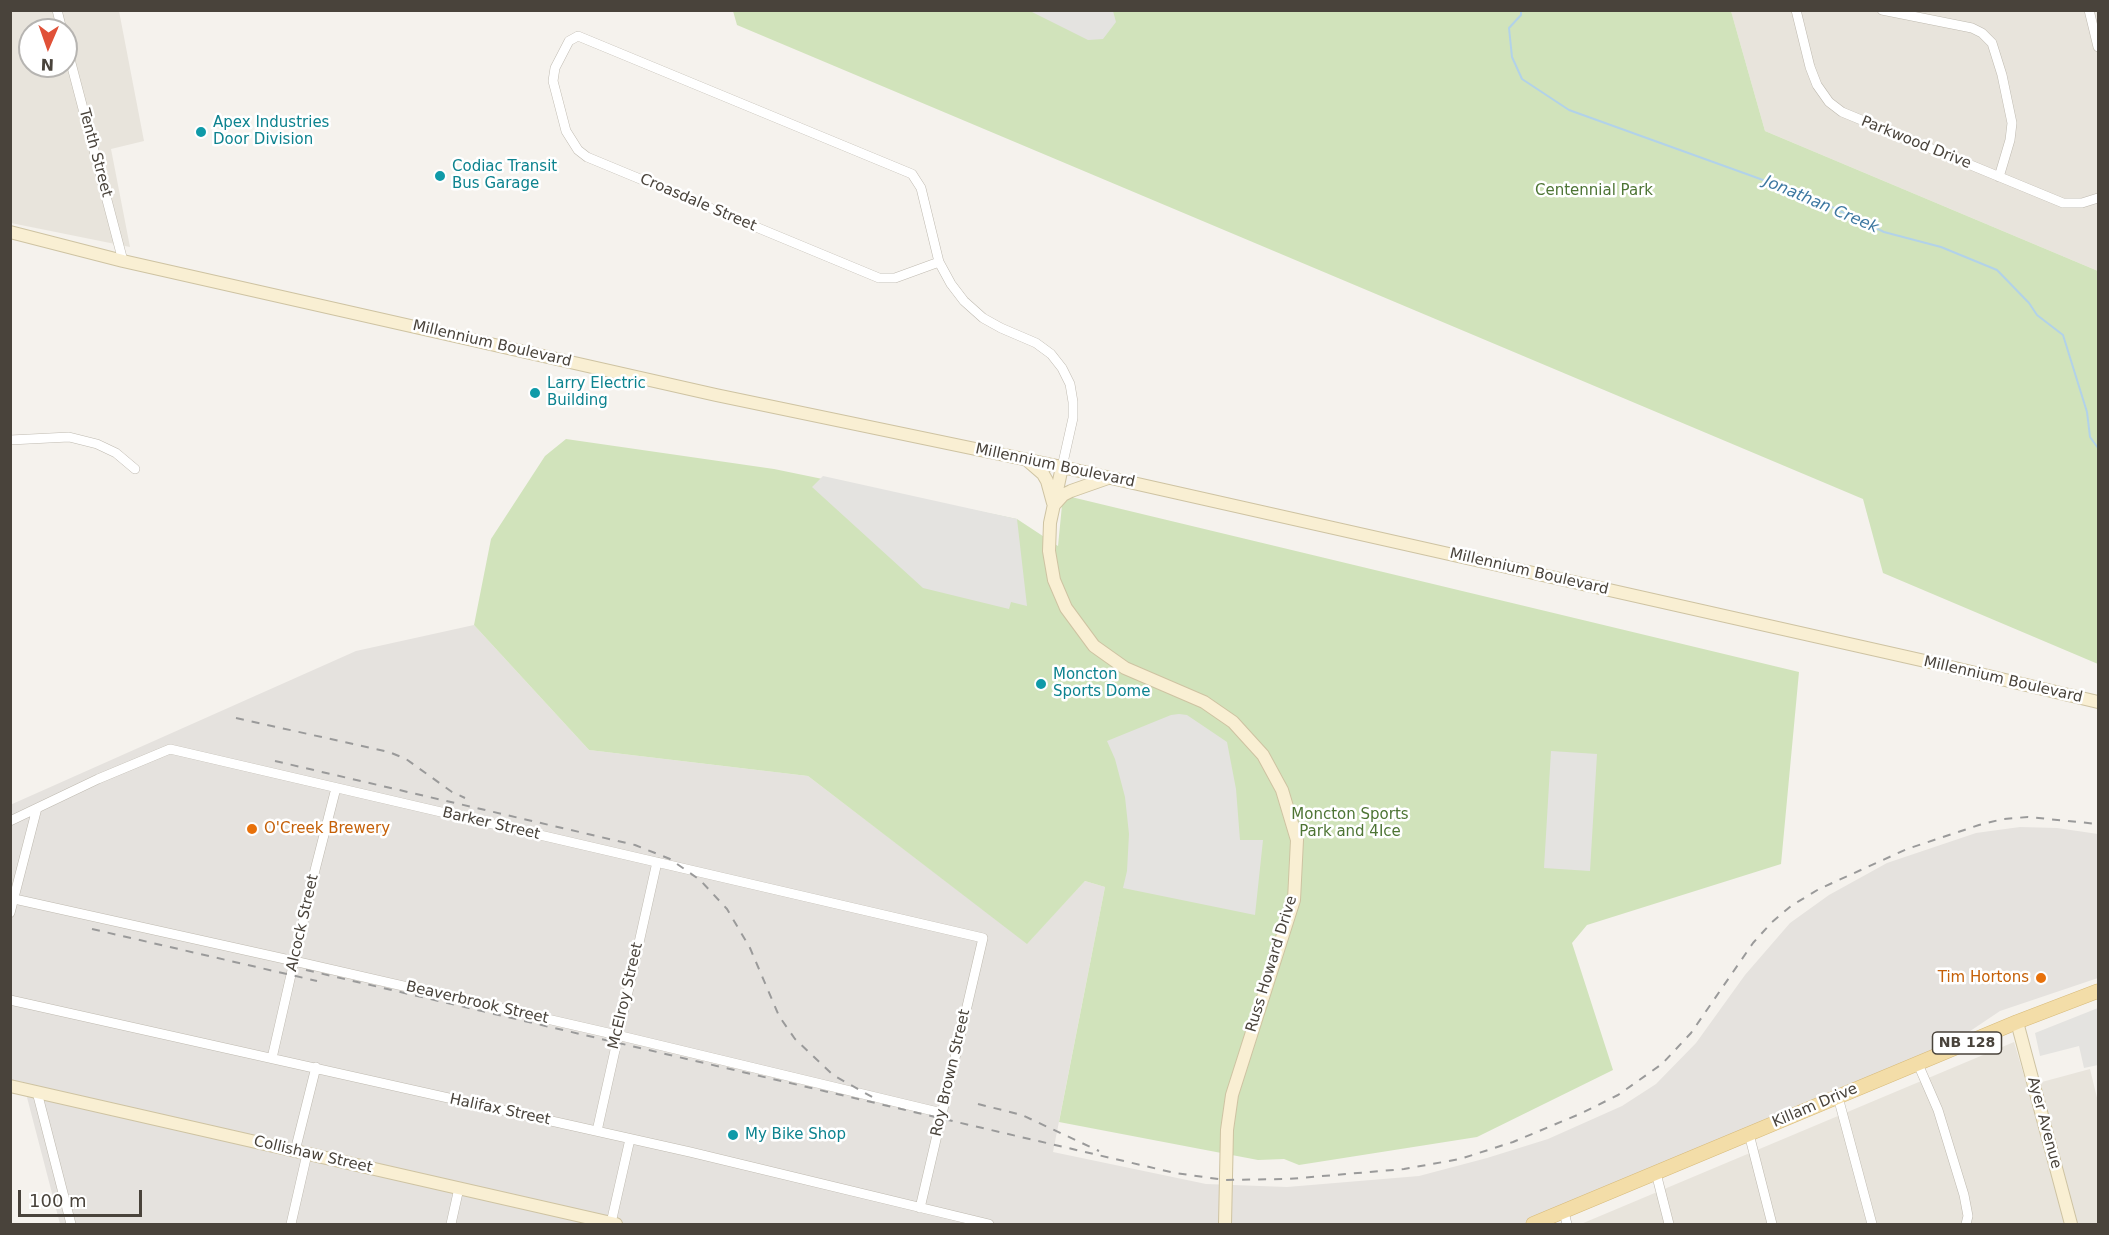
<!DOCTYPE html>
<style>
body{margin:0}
#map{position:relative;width:2109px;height:1235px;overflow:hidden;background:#f5f2ed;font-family:"DejaVu Sans",sans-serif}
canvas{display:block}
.frame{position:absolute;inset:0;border:12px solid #49433b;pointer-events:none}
.north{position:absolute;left:18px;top:18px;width:60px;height:60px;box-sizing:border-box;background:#fff;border:2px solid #b6b4b1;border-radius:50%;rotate:182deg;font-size:16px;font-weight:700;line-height:24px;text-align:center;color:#49433b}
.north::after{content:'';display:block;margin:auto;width:21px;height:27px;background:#e05138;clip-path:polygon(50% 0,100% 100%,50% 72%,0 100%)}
.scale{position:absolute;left:18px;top:1190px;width:124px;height:27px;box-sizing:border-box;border:3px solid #49433b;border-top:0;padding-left:8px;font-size:18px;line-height:21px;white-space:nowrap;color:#49433b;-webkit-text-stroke:4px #fff;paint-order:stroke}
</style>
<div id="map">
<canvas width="2109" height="1235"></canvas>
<div class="frame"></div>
<div class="north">N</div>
<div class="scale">100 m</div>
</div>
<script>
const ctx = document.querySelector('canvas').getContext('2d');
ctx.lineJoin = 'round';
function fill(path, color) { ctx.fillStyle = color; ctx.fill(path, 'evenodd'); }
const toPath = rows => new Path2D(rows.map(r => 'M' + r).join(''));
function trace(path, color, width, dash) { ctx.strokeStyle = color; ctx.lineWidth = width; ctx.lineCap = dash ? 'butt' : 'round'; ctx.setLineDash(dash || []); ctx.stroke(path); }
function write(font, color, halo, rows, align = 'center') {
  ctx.font = font + ' "DejaVu Sans",sans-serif'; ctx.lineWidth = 5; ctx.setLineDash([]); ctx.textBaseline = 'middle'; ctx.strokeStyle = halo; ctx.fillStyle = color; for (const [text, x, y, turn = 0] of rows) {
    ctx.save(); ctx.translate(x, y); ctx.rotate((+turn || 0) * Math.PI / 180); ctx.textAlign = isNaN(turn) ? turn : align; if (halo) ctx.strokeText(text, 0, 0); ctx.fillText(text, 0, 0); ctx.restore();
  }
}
const residential = toPath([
 [10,11,119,11,144,141,111,149,130,247,11,223],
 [30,30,66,30,66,66,30,66],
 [1731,11,2098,11,2098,271,1765,131],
 [2014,1042,2027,1086,2090,1069,2098,1102,2098,1224,1581,1224]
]);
const industrial = toPath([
 [474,625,589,750,808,776,1027,943,1085,881,1105,887,1053,1152,1206,1184,1287,1187,1419,1176,1487,1158,1548,1139,1622,1106,1656,1084,1696,1043,1745,975,1790,923,1829,895,1887,863,1976,833,2020,827,2057,828,2098,834,2098,978,2000,1011,1924,1062,1536,1224,60,1224,23,1082,11,1080,10,805,356,651]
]);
const green = toPath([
 [733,11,1731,11,1765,131,2098,271,2098,664,1883,573,1863,499,737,25],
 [566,439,774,469,1017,519,1058,546,1063,495,1799,672,1781,864,1587,925,1572,943,1613,1070,1477,1137,1299,1165,1284,1159,1258,1160,1059,1122,1105,887,1085,881,1027,944,808,776,589,750,474,625,491,539,545,456]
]);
const parking = toPath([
 [1030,11,1113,11,1116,22,1103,39,1088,40],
 [823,476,1017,519,1027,606,1011,602,1009,609,923,588,812,487],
 [1179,714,1187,715,1227,742,1236,789,1240,840,1263,840,1255,915,1123,888,1127,871,1129,834,1125,797,1115,759,1107,741,1171,715],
 [1551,751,1597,754,1590,871,1544,868],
 [2098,1008,2098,1065,2084,1068,2079,1046,2040,1056,2035,1033]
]);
const stream = toPath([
 [1521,10,1521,15,1509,28,1512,57,1522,79,1569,110,1813,198,1884,232,1941,247,1997,270,2029,303,2037,315,2063,335,2087,412,2090,437,2098,448]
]);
const street = toPath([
 [57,10,62,30],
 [1796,10,1810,67,1817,85,1829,102,1842,112,2063,203,2082,203,2098,198],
 [1882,10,1972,28,1982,33,1992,43,2002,75,2012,123,2010,140,1999,177],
 [2089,10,2098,47],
 [66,44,123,261],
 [939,262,895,278,879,278,587,157,578,150,566,131,553,81,555,68,569,41,578,36,912,174,921,188,939,262,951,284,964,301,983,318,1001,328,1036,343,1051,354,1062,368,1070,384,1073,402,1073,418,1062,467],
 [10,440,69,437,97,444,116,453,135,469],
 [10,821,98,779,170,749,983,938,920,1208],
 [10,898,294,961,617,1035,942,1113],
 [10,913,37,808],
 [10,1000,690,1152,989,1224],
 [272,1058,314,874,336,788],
 [1918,1064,1938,1110,1964,1195,1968,1216,1966,1224],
 [37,1092,71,1224],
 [1838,1097,1872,1224],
 [597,1131,657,862],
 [1749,1134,1772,1224],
 [295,1151,316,1067],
 [1656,1173,1669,1224],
 [1564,1212,1567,1224],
 [611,1223,630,1139],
 [291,1224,307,1154],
 [451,1224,459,1188]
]);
const secondary = toPath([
 [10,232,123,261,716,395,1062,467,1925,661,2098,702],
 [1028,461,1043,474,1047,481,1053,503],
 [1062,467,1050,523,1049,551,1054,580,1066,608,1094,646,1125,668,1204,702,1233,722,1263,755,1282,790,1297,840,1294,900,1232,1095,1227,1130,1225,1224],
 [1055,504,1063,495,1071,491,1108,478],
 [2017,1022,2071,1224],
 [10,1086,616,1224]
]);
const primary = toPath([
 [1533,1224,2017,1022,2098,991]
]);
const rail = toPath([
 [236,718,389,752,406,759,452,792,465,798],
 [275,761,635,845,670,859,700,880,727,909,750,948,779,1016,795,1039,833,1075,874,1098],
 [92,929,317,981],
 [306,970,1175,1173,1225,1180,1288,1179,1404,1169,1460,1159,1513,1142,1582,1113,1618,1095,1662,1064,1691,1033,1753,943,1772,922,1791,906,1819,889,1907,849,1979,825,2003,819,2028,817,2098,824],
 [978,1104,1022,1115,1099,1151]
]);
const markers = [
 [201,132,6,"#0f9aa8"],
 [440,176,6,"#0f9aa8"],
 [535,393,6,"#0f9aa8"],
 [1041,684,6,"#0f9aa8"],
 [252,829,6,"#e8710a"],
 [2041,978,6,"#e8710a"],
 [733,1135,6,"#0f9aa8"]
];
const shields = [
 [1967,1043,69]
];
const shieldNames = [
 ["NB 128",1967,1043]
];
const cultureNames = [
 ["Apex Industries",213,123],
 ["Door Division",213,140],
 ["Codiac Transit",452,167],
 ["Bus Garage",452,184],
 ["Larry Electric",547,384],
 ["Building",547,401],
 ["Moncton",1053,675],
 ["Sports Dome",1053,692],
 ["My Bike Shop",745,1135]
];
const streetNames = [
 ["Parkwood Drive",1916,143,22],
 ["Tenth Street",95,153,75],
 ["Croasdale Street",698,203,23],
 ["Millennium Boulevard",492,344,13],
 ["Millennium Boulevard",1055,466,12],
 ["Millennium Boulevard",1529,572,13],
 ["Millennium Boulevard",2003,680,13],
 ["Barker Street",491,824,13],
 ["Alcock Street",303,923,-77],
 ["Russ Howard Drive",1272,964,-73],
 ["McElroy Street",626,996,-77],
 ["Beaverbrook Street",477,1003,13],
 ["Roy Brown Street",951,1073,-77],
 ["Killam Drive",1815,1106,-23],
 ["Halifax Street",500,1110,12],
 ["Ayer Avenue",2044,1123,75],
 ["Collishaw Street",313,1155,13]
];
const parkNames = [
 ["Centennial Park",1594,191],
 ["Moncton Sports",1350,815],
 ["Park and 4Ice",1350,832]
];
const foodNames = [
 ["O'Creek Brewery",264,829],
 ["Tim Hortons",2029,978,"right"]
];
const waterNames = [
 ["Jonathan Creek",1821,205,23]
];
fill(residential, '#e8e4dc');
fill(industrial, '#e5e2de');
fill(green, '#d1e3bb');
fill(parking, '#e4e3e0');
trace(stream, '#b2d2e9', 2);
trace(street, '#bfbab0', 10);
trace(secondary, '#cec3a2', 14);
trace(primary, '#d7ba79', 15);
trace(street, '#fff', 9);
trace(secondary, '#f9efd3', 12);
trace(primary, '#f3dda8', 14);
trace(rail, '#9a9a9a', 2, [8, 8]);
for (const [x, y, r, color] of markers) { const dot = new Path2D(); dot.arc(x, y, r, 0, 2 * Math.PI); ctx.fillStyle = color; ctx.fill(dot); trace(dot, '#fff', 2); }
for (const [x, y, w] of shields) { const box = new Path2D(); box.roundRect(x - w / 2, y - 11, w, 22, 4.5); ctx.fillStyle = '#fff'; ctx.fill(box); trace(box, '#49433b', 1.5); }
write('bold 14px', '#49433b', null, shieldNames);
write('15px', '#0d838f', '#fff', cultureNames, 'left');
write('15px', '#49433b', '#fff', streetNames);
write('15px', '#4d7434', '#fff', parkNames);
write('15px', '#c56008', '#fff', foodNames, 'left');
write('italic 16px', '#3e78a1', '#fff', waterNames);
</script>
